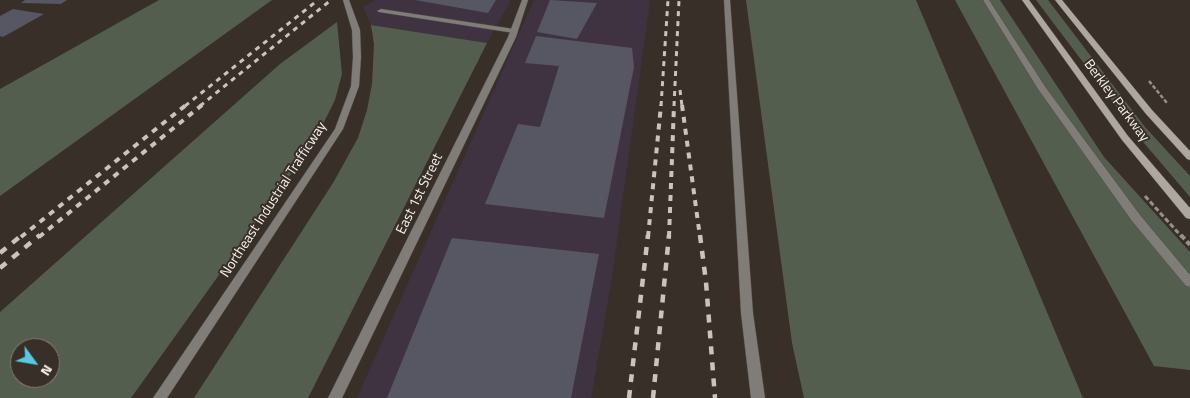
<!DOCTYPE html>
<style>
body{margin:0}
#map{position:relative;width:1190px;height:398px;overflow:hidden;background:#382f28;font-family:"Titillium Web",sans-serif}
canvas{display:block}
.north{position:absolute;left:10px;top:338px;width:50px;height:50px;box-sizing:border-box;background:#382f28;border:1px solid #857d77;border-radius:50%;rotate:122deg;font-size:14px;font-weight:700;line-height:20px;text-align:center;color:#f8f2ed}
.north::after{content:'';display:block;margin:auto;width:18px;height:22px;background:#57c9e2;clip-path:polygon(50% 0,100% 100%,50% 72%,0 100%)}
</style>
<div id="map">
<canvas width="1190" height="398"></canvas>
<div class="north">N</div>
</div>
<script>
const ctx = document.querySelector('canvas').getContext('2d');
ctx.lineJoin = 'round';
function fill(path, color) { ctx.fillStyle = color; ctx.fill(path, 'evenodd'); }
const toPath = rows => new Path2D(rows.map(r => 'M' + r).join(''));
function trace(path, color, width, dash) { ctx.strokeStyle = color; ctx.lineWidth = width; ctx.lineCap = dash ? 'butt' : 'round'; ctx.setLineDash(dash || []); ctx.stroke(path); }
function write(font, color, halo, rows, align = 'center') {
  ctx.font = font + ' "Titillium Web",sans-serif'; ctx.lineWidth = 4; ctx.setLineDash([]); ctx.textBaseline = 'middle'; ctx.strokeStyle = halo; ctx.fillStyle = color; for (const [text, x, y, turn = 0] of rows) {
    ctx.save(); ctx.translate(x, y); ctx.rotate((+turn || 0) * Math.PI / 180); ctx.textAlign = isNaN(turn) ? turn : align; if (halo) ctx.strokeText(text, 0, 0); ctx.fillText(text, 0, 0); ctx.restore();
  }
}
const industrial = toPath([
 [375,0,511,0,487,43,371,25,363,7],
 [534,0,650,0,611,283,591,398,357,398]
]);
const green = toPath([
 [159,0,272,0,0,196,0,89],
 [746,0,916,0,1083,398,804,398,792,343],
 [955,0,1000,0,1104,157,1190,252,1190,370,1154,366],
 [1036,0,1048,0,1145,127,1190,176,1190,197,1144,143],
 [337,22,342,74,335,100,325,120,309,149,131,398,0,398,0,312,280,64],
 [20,348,50,348,50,378,20,378],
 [371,25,487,43,308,398,194,398,333,183,358,138,367,110,372,84,374,44]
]);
const building = toPath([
 [25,0,67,0,61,4,21,3],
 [415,0,496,0,488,13],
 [550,0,597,3,577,39,537,32],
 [13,9,44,14,3,37,0,36,0,16],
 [536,36,632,48,634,67,604,218,485,204,518,124,540,127,559,66,525,63],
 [452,238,599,254,571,398,387,398]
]);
const pathFar2 = toPath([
 [1149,81,1167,103]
]);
const pathFar1 = toPath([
 [1145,196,1182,237]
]);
const path = toPath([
 [1181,235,1190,245]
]);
const service = toPath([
 [724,0,730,0,753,313,765,398,751,398,741,313,724,0],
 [983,0,989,0,1046,88,1140,215,1190,275,1190,287,1186,286,1132,221,1038,89,983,0],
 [381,9,514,29,518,31,514,33,379,12,377,11,381,9]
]);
const minor = toPath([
 [522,0,528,0,516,37,342,398,328,398,508,37,522,0]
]);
const tertiary = toPath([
 [343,0,349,0,360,30,361,57,359,86,343,129,167,398,153,398,335,129,351,86,353,57,352,30,343,0]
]);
const secondary = toPath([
 [1022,0,1029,0,1128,136,1190,208,1190,219,1186,218,1122,140,1022,0],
 [1055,0,1062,0,1152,110,1190,151,1190,160,1187,159,1146,114,1055,0]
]);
const railFar2 = toPath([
 [680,90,682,106],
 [185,106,318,0],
 [200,106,331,0],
 [661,106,668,0],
 [674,106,679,0]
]);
const railFar1 = toPath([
 [682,105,700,237],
 [21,237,186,105],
 [39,237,202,105],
 [648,237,661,105],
 [669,237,674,105]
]);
const rail = toPath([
 [700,235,706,282,715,398],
 [0,253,22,235],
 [0,268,40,235],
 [629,398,648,235],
 [653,398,669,235]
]);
const streetNames = [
 ["Berkley Parkway",1116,101,53],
 ["East 1st Street",420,194,-64],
 ["Northeast Industrial Trafficway",274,200,-57]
];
fill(industrial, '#403341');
fill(green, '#545e4f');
fill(building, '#565762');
trace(service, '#534a44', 1);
trace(minor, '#534a44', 1);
trace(tertiary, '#534a44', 1);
trace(secondary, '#534a44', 1);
trace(pathFar2, '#97908a', 2.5, [4, 2]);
trace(pathFar1, '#97908a', 3, [5, 2.5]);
trace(path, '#97908a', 4, [5.5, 3]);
fill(service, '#807c78');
fill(minor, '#807c78');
fill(tertiary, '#807c78');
fill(secondary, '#ada7a0');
trace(railFar2, '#cbc4be', 3, [5, 5]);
trace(railFar1, '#cbc4be', 4, [6, 6]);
trace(rail, '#cbc4be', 4.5, [8, 8]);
write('14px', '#f8f2ed', '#382f28', streetNames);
</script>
